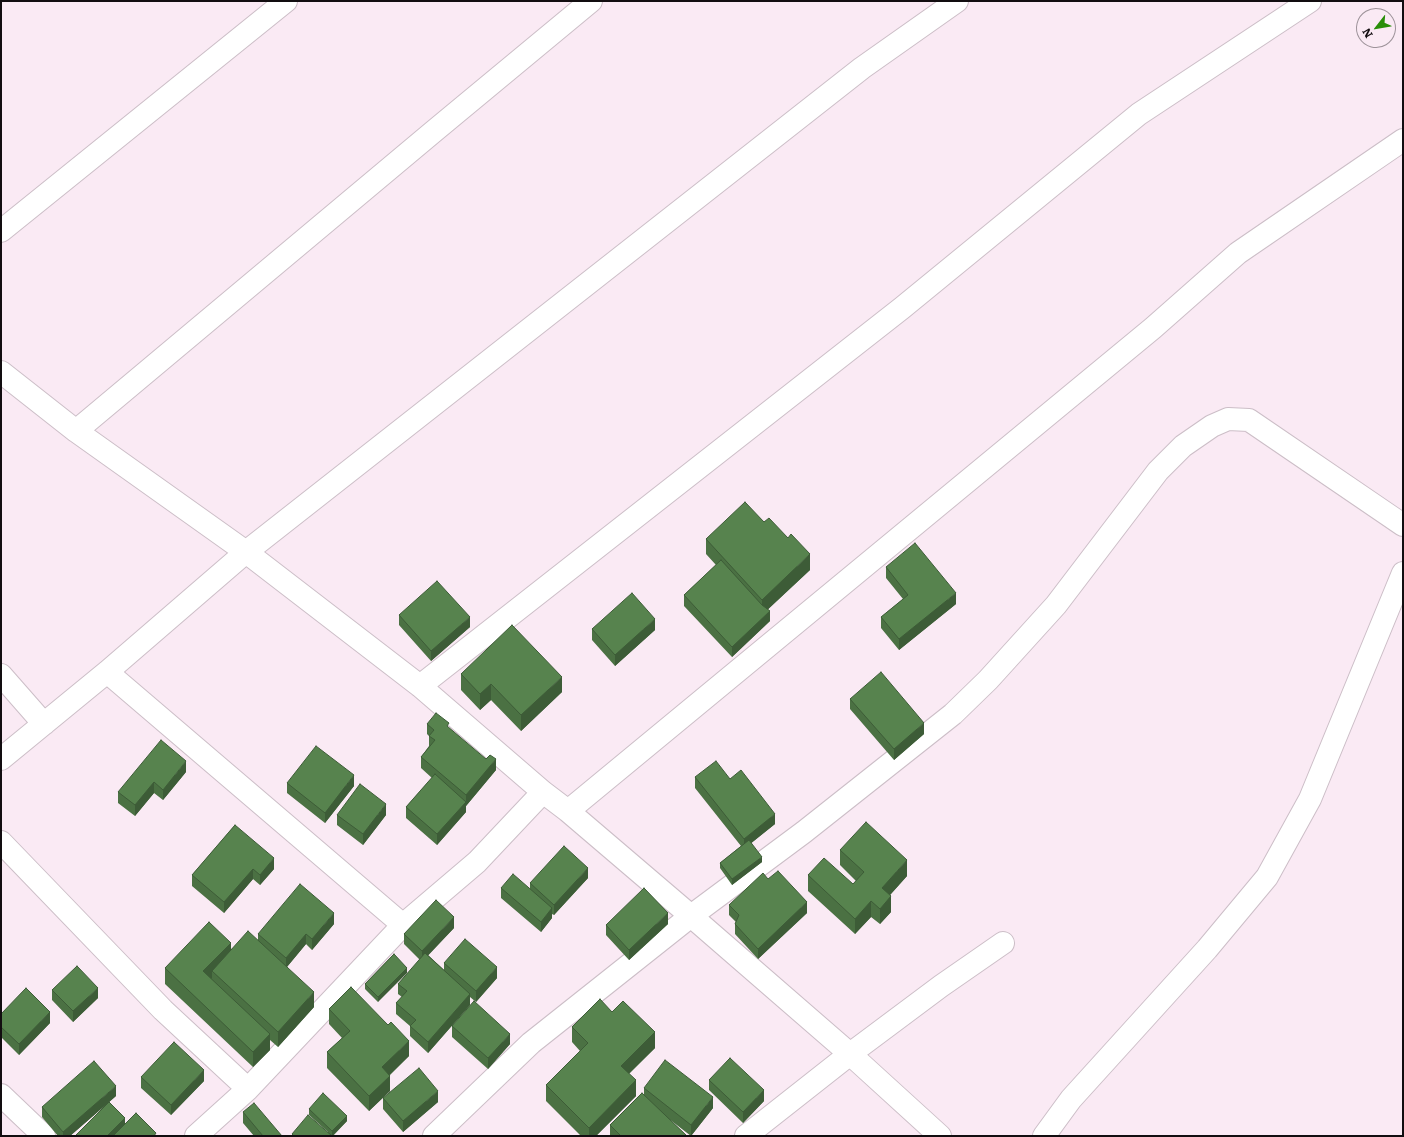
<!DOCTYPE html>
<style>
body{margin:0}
#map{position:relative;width:1404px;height:1137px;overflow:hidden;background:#faeaf4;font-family:Literata,serif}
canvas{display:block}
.frame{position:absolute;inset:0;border:2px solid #120d10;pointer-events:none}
.north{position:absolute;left:1356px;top:8px;width:40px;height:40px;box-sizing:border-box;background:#faeaf4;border:1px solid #9d9299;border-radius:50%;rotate:239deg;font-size:11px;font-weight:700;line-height:16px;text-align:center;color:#120d10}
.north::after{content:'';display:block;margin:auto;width:14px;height:18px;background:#298e09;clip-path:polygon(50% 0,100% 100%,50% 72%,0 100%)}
</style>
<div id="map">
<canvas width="1404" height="1137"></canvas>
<div class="frame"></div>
<div class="north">N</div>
</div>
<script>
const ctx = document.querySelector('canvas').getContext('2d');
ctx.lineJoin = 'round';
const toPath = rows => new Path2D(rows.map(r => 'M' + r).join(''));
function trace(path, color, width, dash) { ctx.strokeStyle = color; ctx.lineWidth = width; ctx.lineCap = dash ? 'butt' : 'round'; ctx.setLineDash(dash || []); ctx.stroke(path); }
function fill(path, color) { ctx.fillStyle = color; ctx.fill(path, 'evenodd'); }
const minor = toPath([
 [1,231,286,1],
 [1,372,76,431,246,552,420,686,543,792,568,811,691,916,850,1054,940,1136],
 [76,431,433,132,591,1],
 [107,672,403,925],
 [1,675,44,724],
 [420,686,902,308,1139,114,1310,1],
 [1,759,107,672,246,552,862,68,957,1],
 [568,811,1153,328,1238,253,1403,140],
 [1,842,163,1010,248,1089],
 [1,1095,44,1136],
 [196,1136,248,1089,403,925,477,862,543,792],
 [434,1136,531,1043,691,916,804,832,953,714,988,680,1056,605,1158,471,1183,446,1212,426,1228,419,1249,420,1403,525],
 [746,1136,850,1054,941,986,1003,943],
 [1044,1136,1071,1099,1207,949,1267,877,1310,799,1403,573]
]);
const wall = toPath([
 [706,539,810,570,768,609,770,621,732,657,684,606,684,595,716,565,706,554],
 [886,567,956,604,899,650,881,628,881,617,903,599,886,578],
 [399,615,470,627,431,661,399,625],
 [592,629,655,630,615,666,592,640],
 [461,674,562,692,521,731,491,700,480,710,461,690],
 [850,699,924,734,894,760,850,709],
 [427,724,449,728,496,770,466,806,466,812,437,845,406,818,406,807,432,778,421,768,421,757,429,746,429,736,427,734],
 [186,772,163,800,154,793,135,816,118,803,118,792],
 [695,777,730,779,775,824,751,843,762,862,732,885,720,868,720,863,741,846,695,788],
 [287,783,354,786,325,823,287,793],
 [337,815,386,815,363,845,337,825],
 [235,825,274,869,260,885,253,879,224,913,192,886,192,875],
 [840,850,907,876,890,895,891,912,880,924,871,917,855,934,808,891,808,875,853,884,856,881,840,865],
 [588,878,554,915,552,914,552,918,541,932,501,898,501,888,530,889,530,883],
 [768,879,807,913,758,959,735,934,735,924,736,922,729,915,729,905],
 [334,924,312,950,306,944,287,967,314,1007,278,1047,270,1040,270,1050,253,1067,165,984,165,968,231,949,258,940,258,934],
 [668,924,629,960,606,935,606,925],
 [454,928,428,955,444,970,444,963,497,978,476,1002,470,997,470,1005,428,1053,410,1036,410,1026,396,1014,396,1003,402,997,398,994,398,984,420,960,404,944,404,934],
 [394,954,378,1002,365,989,365,984],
 [52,990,98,998,73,1022,52,1000],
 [329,1009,409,1056,390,1075,390,1091,369,1111,327,1068,327,1052,342,1038,329,1024],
 [612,1012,655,1048,629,1074,636,1096,596,1136,581,1136,546,1101,546,1085,580,1051,572,1042,572,1027],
 [1,1014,50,1023,19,1055,1,1037],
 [452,1026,510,1044,488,1069,452,1037],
 [141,1077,204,1081,171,1115,141,1088],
 [709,1080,764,1101,743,1123,709,1090],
 [644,1088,713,1108,691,1136,669,1119,687,1136,610,1136,610,1125,644,1094],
 [116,1096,70,1136,58,1136,42,1117,42,1107],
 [383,1098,438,1102,403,1132,383,1109],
 [309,1109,347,1121,333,1136,292,1136,292,1134,328,1132,309,1115],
 [243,1112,282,1136,254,1136,243,1123]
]);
const shadedWall = toPath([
 [810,554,810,570,762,615,762,600],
 [956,593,956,604,899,650,899,639],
 [770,611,770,621,732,657,732,647],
 [470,617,470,627,431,661,431,651],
 [655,619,655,630,615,666,615,655],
 [562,677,562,692,521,731,521,715],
 [491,684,491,700,480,710,480,694],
 [924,723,924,734,894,760,894,749],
 [496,759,496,770,466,806,466,812,437,845,437,834,466,802,466,795],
 [186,761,186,772,163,800,163,790],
 [354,775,354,786,325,823,325,813],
 [154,782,154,793,135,816,135,805],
 [386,804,386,815,363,845,363,834],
 [775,814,775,824,744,849,744,839],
 [762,857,762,862,732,885,732,879],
 [274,858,274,869,260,885,260,875],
 [907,860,907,876,882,904,882,888],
 [588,868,588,878,554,915,554,905],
 [253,869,253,879,224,913,224,902],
 [891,896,891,912,880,924,880,909],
 [871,901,871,917,855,934,855,919],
 [807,902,807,913,758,959,758,949],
 [552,908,552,918,541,932,541,922],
 [334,913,334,924,312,950,312,939],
 [668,913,668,924,629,960,629,950],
 [454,917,454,928,422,962,422,951],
 [306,934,306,944,286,968,286,958],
 [231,943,231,958,212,971,212,978,203,987,203,971],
 [497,967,497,978,476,1002,476,991],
 [407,968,407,973,378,1002,378,997],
 [98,988,98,998,73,1022,73,1011],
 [314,992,314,1007,278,1047,278,1032],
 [470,994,470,1005,428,1053,428,1042],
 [50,1012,50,1023,19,1055,19,1044],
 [655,1032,655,1048,621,1081,621,1066],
 [270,1034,270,1050,253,1067,253,1052],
 [510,1034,510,1044,488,1069,488,1058],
 [409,1041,409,1056,382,1082,382,1067],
 [204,1070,204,1081,171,1115,171,1105],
 [390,1076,390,1091,369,1111,369,1096],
 [636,1080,636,1096,596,1136,589,1136,589,1128],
 [116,1086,116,1096,70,1136,63,1136,63,1132],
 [764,1090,764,1101,743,1123,743,1112],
 [438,1091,438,1102,403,1132,403,1121],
 [713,1097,713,1108,691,1136,691,1125],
 [347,1116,347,1121,332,1136,332,1131],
 [125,1118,125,1129,114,1135,114,1136,107,1136]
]);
const building = toPath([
 [745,502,764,522,769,518,788,538,791,534,810,554,762,600,706,539,745,502],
 [915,543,956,593,899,639,881,617,908,595,886,567,915,543],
 [721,560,762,605,770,611,732,647,684,595,721,560],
 [437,581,470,617,431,651,399,615,437,581],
 [632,593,655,619,615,655,592,629,632,593],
 [512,625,562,677,521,715,491,684,480,694,461,674,512,625],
 [881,672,924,723,894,749,850,699,881,672],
 [436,713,449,723,447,726,486,759,490,755,496,759,466,795,421,757,435,740,429,736,434,730,427,724,436,713],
 [161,740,186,761,163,790,154,782,135,805,118,792,161,740],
 [316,746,354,775,325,813,287,783,316,746],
 [716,761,730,779,741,770,775,814,744,839,695,777,716,761],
 [435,774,466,802,437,834,406,807,435,774],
 [360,784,386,804,363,834,337,815,360,784],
 [866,822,907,860,882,888,891,896,880,909,871,901,855,919,808,875,824,858,853,884,864,872,840,850,866,822],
 [235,825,274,858,260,875,253,869,224,902,192,875,235,825],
 [749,840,762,857,732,879,720,863,749,840],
 [564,846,588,868,554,905,530,883,564,846],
 [778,871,807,902,758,949,735,924,739,915,729,905,763,873,768,879,778,871],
 [513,874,552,908,541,922,501,888,513,874],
 [300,884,334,913,312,939,306,934,286,958,258,934,300,884],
 [644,888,668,913,629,950,606,925,644,888],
 [436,900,454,917,422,951,404,934,436,900],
 [209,922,231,943,203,971,270,1034,253,1052,165,968,209,922],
 [248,931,314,992,278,1032,212,971,248,931],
 [465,939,497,967,476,991,444,963,465,939],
 [425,953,470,994,428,1042,410,1026,416,1020,396,1003,407,991,398,984,425,953],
 [394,954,407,968,378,997,365,984,394,954],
 [77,966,98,988,73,1011,52,990,77,966],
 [351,987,388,1025,391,1022,409,1041,382,1067,390,1076,369,1096,327,1052,350,1031,329,1009,351,987],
 [26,988,50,1012,19,1044,1,1027,1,1014,26,988],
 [600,999,612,1012,623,1001,655,1032,621,1066,636,1080,589,1128,546,1085,588,1043,572,1027,600,999],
 [474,1001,510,1034,488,1058,452,1026,474,1001],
 [174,1042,204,1070,171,1105,141,1077,174,1042],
 [730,1058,764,1090,743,1112,709,1080,730,1058],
 [665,1060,713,1097,691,1125,644,1088,665,1060],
 [94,1061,116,1086,63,1132,42,1107,94,1061],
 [419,1068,438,1091,403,1121,383,1098,419,1068],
 [323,1093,347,1116,332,1131,309,1109,323,1093],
 [642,1093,687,1136,621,1136,610,1125,642,1093],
 [109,1102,125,1118,107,1136,75,1136,109,1102],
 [254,1103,282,1136,263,1136,243,1112,254,1103],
 [136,1113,156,1133,154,1136,116,1136,114,1135,136,1113],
 [308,1115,332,1136,294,1136,292,1134,308,1115]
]);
trace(minor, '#ccbec7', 24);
trace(minor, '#fff', 22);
fill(wall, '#4b7143');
fill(shadedWall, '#3d5c37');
fill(building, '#57834e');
trace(building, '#3d5c37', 1);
</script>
